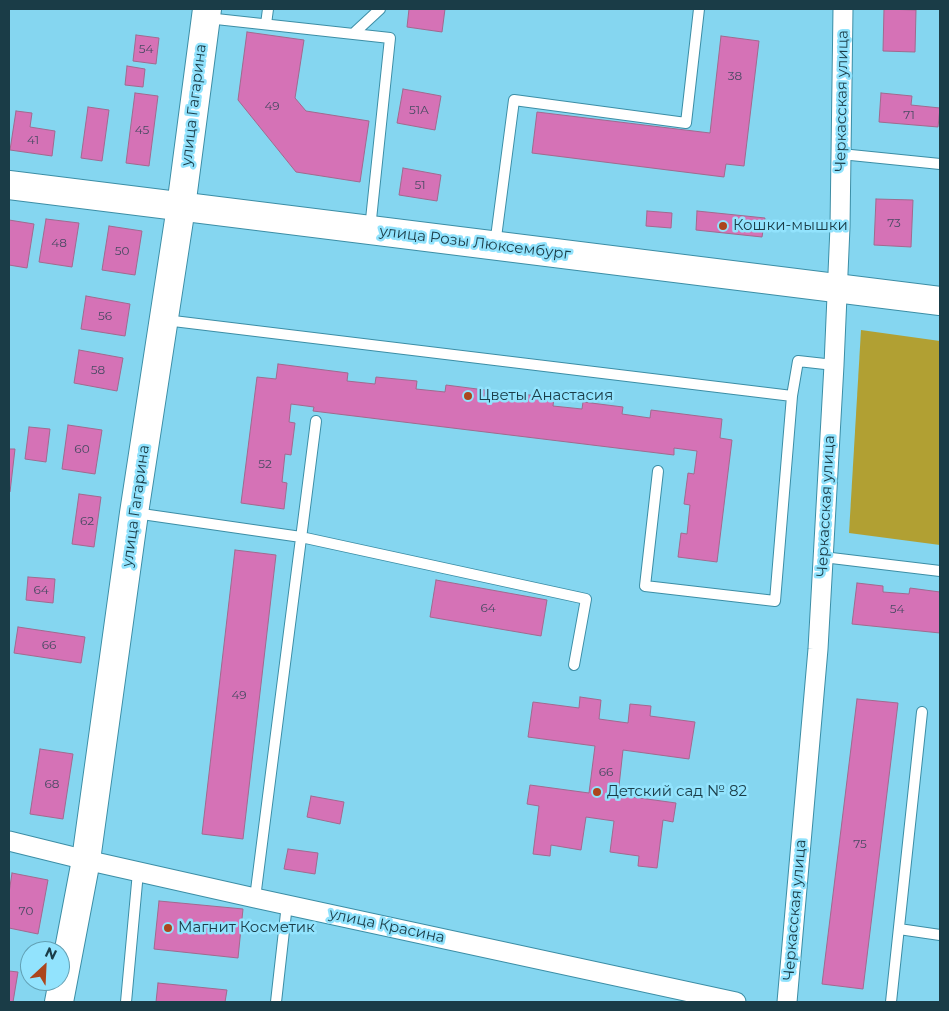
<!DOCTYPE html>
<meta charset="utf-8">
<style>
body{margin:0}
#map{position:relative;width:949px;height:1011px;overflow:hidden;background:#85d6f0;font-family:Montserrat,sans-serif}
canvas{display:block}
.frame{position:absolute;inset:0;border:10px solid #1a3c47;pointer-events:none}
.north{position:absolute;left:20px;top:941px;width:50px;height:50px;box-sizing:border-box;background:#92e3fd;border:1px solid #62a0b4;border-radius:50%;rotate:25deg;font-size:14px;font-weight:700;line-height:20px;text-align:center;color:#1a3c47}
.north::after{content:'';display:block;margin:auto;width:18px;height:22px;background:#ac461d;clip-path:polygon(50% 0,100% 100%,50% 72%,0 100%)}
</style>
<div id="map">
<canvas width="949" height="1011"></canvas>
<div class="frame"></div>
<div class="north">N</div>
</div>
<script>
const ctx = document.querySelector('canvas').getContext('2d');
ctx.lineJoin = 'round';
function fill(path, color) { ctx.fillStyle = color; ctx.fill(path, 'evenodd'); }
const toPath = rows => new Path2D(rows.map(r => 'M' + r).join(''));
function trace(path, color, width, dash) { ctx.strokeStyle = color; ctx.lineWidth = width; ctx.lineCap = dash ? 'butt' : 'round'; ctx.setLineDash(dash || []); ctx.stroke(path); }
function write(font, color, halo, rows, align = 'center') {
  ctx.font = font + ' Montserrat,sans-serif'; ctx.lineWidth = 5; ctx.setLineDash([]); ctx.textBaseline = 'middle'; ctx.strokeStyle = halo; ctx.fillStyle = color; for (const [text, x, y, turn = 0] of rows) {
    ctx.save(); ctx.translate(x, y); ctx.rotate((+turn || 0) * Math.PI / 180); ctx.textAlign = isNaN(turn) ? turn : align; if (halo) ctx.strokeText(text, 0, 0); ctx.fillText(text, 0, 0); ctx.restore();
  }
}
const green = toPath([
 [861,330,940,341,940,545,849,533]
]);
const building = toPath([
 [409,9,445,9,442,32,407,27,409,9],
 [884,9,916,10,915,52,883,51,884,9],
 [247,32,304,40,295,98,306,111,369,121,360,182,296,172,238,100,247,32],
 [136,35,159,38,156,64,133,61,136,35],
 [721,36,759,41,744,166,726,164,724,177,532,153,537,112,710,133,721,36],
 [127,66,145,69,143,87,125,85,127,66],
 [403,89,441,96,435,130,397,123,403,89],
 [135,93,158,96,149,166,126,163,135,93],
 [881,93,912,96,911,105,940,108,938,127,879,122,881,93],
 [88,107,109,110,102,161,81,158,88,107],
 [16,111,32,113,30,127,55,131,52,156,10,150,16,111],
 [403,168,441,175,437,201,399,195,403,168],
 [876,199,913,200,911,247,874,245,876,199],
 [647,211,672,213,671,228,646,226,647,211],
 [697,211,765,218,762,237,696,230,697,211],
 [46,219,79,223,72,267,39,262,46,219],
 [9,220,34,224,27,268,9,265,9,220],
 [109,226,142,231,135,275,102,270,109,226],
 [86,296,130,304,125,336,81,329,86,296],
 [79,350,123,358,117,391,74,383,79,350],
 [278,364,348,373,347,381,375,384,376,377,417,381,416,389,445,392,446,385,485,390,484,397,512,401,513,393,554,398,553,406,582,409,583,402,623,407,622,414,650,418,651,410,722,419,720,438,732,440,717,562,678,557,681,533,687,534,690,505,684,504,688,473,694,474,697,451,674,448,674,455,313,411,314,407,291,404,289,422,295,423,291,455,285,454,282,482,287,483,284,509,241,503,257,377,276,379,278,364],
 [68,425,102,430,95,474,62,469,68,425],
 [29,427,50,429,46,462,25,459,29,427],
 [9,449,15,449,10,492,9,491,9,449],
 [79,494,101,497,94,547,72,544,79,494],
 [235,550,276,555,243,839,202,834,235,550],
 [28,577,55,579,53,603,26,600,28,577],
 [436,580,547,600,541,636,430,617,436,580],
 [857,583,883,586,883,592,909,594,910,588,940,592,940,633,852,624,857,583],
 [18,627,85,637,81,663,14,653,18,627],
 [580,697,601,700,599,719,628,723,630,704,651,706,650,716,695,722,689,759,623,750,618,795,676,803,673,822,663,820,657,868,638,866,639,856,610,852,614,821,586,817,581,850,551,845,550,856,533,854,539,806,527,804,530,785,589,793,595,746,528,737,533,702,579,708,580,697],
 [857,699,898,703,863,989,822,984,857,699],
 [40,749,73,754,63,819,30,814,40,749],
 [311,796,344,802,340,824,307,817,311,796],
 [288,849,318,853,315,874,284,869,288,849],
 [12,873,48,880,38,934,9,928,9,893,12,873],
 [159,901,243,909,238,958,154,949,159,901],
 [9,971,18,972,13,1002,9,1002,9,971],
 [158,983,227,990,225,1002,156,1002,158,983]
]);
const lane = toPath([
 [207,18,390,38,370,229],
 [266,24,268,9],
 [353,34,380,9],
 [841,154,940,164],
 [495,245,514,100,686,123,699,9],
 [165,320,792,396,798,361,834,365],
 [658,471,645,586,775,601,792,396],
 [135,513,301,537,586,599,574,665],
 [823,557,940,571],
 [255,898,316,421],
 [899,929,940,935],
 [126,1002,138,872],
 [276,1002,287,904],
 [891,1002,922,712]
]);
const street = toPath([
 [9,841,86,860,255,898,736,1002],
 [787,1002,818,649,834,365,840,227,843,9]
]);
const secondary = toPath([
 [59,1002,86,860,134,513,181,207,207,9]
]);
const primary = toPath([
 [9,185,940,301]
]);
const markers = [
 [723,226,5,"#ac461d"],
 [468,396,5,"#ac461d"],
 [597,792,5,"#ac461d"],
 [168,928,5,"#ac461d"]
];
const numberNames = [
 ["54",146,49],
 ["38",735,76],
 ["49",272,106],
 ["51А",419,110],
 ["71",909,115],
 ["45",142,130],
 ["41",33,140],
 ["51",420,185],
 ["73",894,223],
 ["48",59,243],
 ["50",122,251],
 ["56",105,316],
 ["58",98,370],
 ["60",82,449],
 ["52",265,464],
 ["62",87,521],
 ["64",41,590],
 ["64",488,608],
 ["54",897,609],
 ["66",49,645],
 ["49",239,695],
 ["66",606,772],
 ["68",52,784],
 ["75",860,844],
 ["70",26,911]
];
const streetNames = [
 ["Черкасская улица",842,101,-89],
 ["улица Гагарина",194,105,-83],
 ["улица Розы Люксембург",475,243,7],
 ["улица Гагарина",136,506,-82],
 ["Черкасская улица",826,506,-87],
 ["Черкасская улица",795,910,-85],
 ["улица Красина",387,926,12]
];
const poiNames = [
 ["Кошки-мышки",733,226],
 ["Цветы Анастасия",478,396],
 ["Детский сад № 82",607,792],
 ["Магнит Косметик",178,928]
];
fill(green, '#b1a033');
fill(building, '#d572b6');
trace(building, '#a1698e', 1);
trace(lane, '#3c8ea6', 12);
trace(street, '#3c8ea6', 21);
trace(secondary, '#3c8ea6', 30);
trace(primary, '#3c8ea6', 30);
trace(lane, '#fff', 10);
trace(street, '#fff', 19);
trace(secondary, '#fff', 28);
trace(primary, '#fff', 28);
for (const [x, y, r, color] of markers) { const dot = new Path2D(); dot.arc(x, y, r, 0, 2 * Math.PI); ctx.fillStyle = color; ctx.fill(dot); trace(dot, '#92e3fd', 2); }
write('12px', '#494a63', null, numberNames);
write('15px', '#1a3c47', '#92e3fd', streetNames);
write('15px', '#1a3c47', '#92e3fd', poiNames, 'left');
</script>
